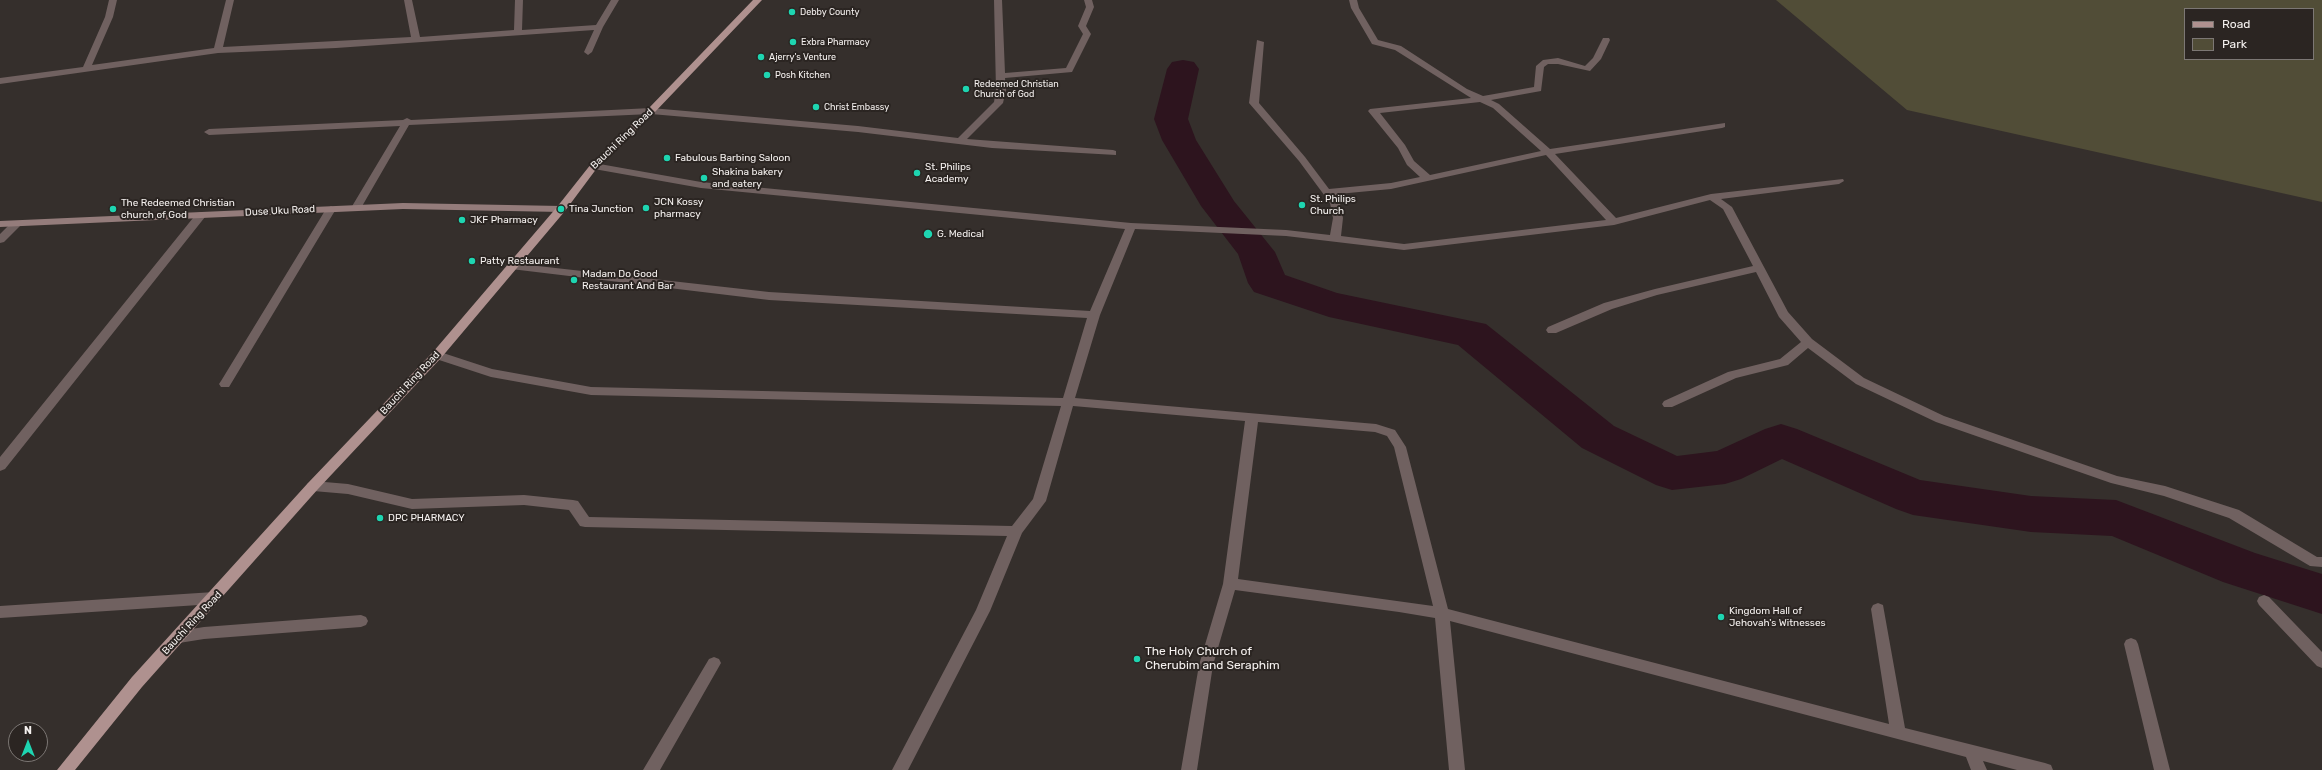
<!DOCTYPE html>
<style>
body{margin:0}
#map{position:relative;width:2322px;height:770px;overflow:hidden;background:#352f2c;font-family:Rubik,sans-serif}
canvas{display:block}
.legend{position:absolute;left:2184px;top:8px;width:130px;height:52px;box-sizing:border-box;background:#2b2522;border:1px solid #7c7774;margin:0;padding:5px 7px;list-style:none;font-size:12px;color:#f5f1ef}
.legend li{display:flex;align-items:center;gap:8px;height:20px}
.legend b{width:20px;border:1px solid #7c7774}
.north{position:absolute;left:8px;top:722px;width:40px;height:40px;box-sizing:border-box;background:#2b2522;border:1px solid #7c7774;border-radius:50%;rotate:0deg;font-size:11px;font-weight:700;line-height:16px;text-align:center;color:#f5f1ef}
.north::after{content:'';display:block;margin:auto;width:14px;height:18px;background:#1ed5b1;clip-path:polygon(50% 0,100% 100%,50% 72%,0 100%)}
</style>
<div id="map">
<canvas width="2322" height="770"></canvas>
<ul class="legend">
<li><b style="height:5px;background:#af918f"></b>Road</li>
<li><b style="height:11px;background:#514d37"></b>Park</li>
</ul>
<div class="north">N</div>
</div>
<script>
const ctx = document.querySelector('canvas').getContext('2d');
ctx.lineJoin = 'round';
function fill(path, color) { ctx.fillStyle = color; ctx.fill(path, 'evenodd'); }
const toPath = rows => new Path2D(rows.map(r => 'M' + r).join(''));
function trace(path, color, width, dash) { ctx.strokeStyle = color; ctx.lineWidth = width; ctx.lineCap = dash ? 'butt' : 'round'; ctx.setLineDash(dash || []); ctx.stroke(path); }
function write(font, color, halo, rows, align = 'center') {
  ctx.font = font + ' Rubik,sans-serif'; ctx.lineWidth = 4; ctx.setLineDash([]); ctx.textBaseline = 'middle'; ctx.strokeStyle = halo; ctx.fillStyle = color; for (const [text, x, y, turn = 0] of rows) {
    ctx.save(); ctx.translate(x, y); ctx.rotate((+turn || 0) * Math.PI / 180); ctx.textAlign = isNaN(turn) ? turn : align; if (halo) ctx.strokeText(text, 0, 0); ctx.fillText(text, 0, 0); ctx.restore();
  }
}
const green = toPath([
 [1776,0,2322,0,2322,202,1907,110],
 [2185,9,2313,9,2313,59,2185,59]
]);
const river = toPath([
 [1183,60,1194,62,1199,69,1188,119,1196,140,1234,201,1275,252,1285,275,1337,293,1486,324,1614,426,1677,456,1717,451,1765,429,1781,424,1797,429,1920,480,2031,496,2116,500,2255,553,2322,574,2322,614,2223,582,2112,536,2031,532,1913,515,1896,509,1782,459,1741,479,1725,484,1672,490,1656,485,1582,448,1458,345,1329,317,1254,292,1248,283,1238,254,1201,206,1162,140,1154,119,1167,69,1172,62,1183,60]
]);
const street = toPath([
 [109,0,117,0,113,17,92,65,214,48,226,0,234,0,223,47,411,37,404,0,412,0,420,37,514,30,515,0,523,0,522,30,596,25,611,0,619,0,603,27,592,52,588,55,584,52,594,30,336,48,218,53,0,84,0,78,83,67,105,17,109,0],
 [994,0,1002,0,1005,73,1066,68,1083,34,1078,26,1086,7,1084,0,1092,0,1094,7,1086,26,1091,34,1072,72,1005,78,1006,90,1003,103,967,139,1113,150,1116,151,1116,155,992,148,858,132,651,114,409,125,361,208,356,211,351,208,400,126,209,135,204,132,209,129,403,120,407,118,411,120,651,108,858,126,958,138,994,102,996,90,994,0],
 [1349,0,1357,0,1359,8,1378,40,1401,46,1467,89,1483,96,1534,87,1536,66,1543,60,1558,58,1585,66,1593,58,1603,38,1609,38,1610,40,1601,59,1590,71,1558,64,1548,64,1544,67,1541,91,1491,100,1499,104,1550,149,1725,123,1725,127,1722,128,1555,154,1616,218,1711,194,1843,179,1844,181,1839,184,1721,199,1732,207,1788,312,1812,339,1864,378,1944,416,2117,476,2165,486,2239,510,2317,557,2322,557,2322,567,2310,566,2229,518,2164,496,2111,483,1936,422,1856,384,1808,348,1788,365,1736,378,1672,407,1664,407,1662,404,1664,401,1728,372,1780,359,1801,342,1779,317,1756,272,1657,295,1612,309,1556,333,1548,333,1546,330,1548,327,1604,303,1655,289,1753,266,1723,209,1710,200,1614,225,1404,250,1286,236,1135,229,1100,315,1075,398,1376,424,1395,430,1406,447,1448,609,1889,724,1871,609,1873,605,1878,603,1883,605,1905,728,2045,763,2051,765,2053,770,2017,770,1983,761,1987,770,1971,770,1966,757,1450,621,1465,770,1449,770,1435,618,1399,612,1235,590,1213,665,1197,770,1181,770,1199,665,1223,584,1245,421,1073,406,1046,501,1022,533,990,611,908,770,892,770,976,610,1007,536,585,527,580,526,569,510,524,505,412,509,348,494,313,491,308,489,306,486,308,483,313,481,348,484,412,499,524,495,573,500,578,501,589,517,1012,526,1033,499,1061,406,591,395,491,377,433,358,431,355,437,351,492,369,591,387,1063,398,1087,318,769,300,511,269,506,266,511,263,769,292,1090,311,1125,229,701,188,594,169,589,166,594,163,701,182,1131,223,1286,230,1330,235,1333,218,1330,203,1299,161,1249,103,1257,40,1264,42,1259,103,1305,157,1329,189,1391,183,1420,177,1407,165,1398,148,1368,111,1370,109,1471,98,1395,50,1372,44,1351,8,1349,0],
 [1480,102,1493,108,1541,151,1430,175,1414,161,1405,145,1380,113,1480,102],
 [1546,155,1606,220,1404,244,1341,236,1343,218,1338,194,1391,189,1546,155],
 [1258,422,1375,432,1387,436,1394,447,1433,606,1238,579,1258,422],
 [331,206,336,209,229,387,221,387,219,384,221,381,326,209,331,206],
 [201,212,206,215,205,217,5,469,0,471,0,457,197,213,201,212],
 [16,221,20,222,21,224,20,226,4,242,0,243,0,234,12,222,16,221],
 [214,592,219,594,221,598,219,602,214,604,0,618,0,606,214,592],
 [2264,595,2269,597,2322,652,2322,668,2317,666,2259,605,2257,601,2259,597,2264,595],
 [361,615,366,617,368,621,366,625,361,627,204,639,179,643,174,641,172,637,174,633,179,631,204,627,361,615],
 [2131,638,2136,640,2138,644,2170,770,2154,770,2124,644,2126,640,2131,638],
 [714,657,719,659,721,663,660,770,643,770,709,659,714,657]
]);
const secondary = toPath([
 [403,203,561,206,566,209,561,212,403,209,0,227,0,221,403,203]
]);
const primary = toPath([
 [753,0,762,0,654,113,597,168,565,211,441,358,318,489,142,687,75,770,57,770,132,677,308,483,433,352,557,207,591,164,648,109,753,0]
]);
const markers = [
 [792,12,4,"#1ed5b1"],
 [793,42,4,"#1ed5b1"],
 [761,57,4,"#1ed5b1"],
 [767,75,4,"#1ed5b1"],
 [966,89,4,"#1ed5b1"],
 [816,107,4,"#1ed5b1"],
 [667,158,4,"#1ed5b1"],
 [917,173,4,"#1ed5b1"],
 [704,178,4,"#1ed5b1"],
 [1302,205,4,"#1ed5b1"],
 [646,208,4,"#1ed5b1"],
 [113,209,4,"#1ed5b1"],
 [561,209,4,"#1ed5b1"],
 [462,220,4,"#1ed5b1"],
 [928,234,5,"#1ed5b1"],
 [472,261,4,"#1ed5b1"],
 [574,280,4,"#1ed5b1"],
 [380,518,4,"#1ed5b1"],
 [1721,617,4,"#1ed5b1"],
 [1137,659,4,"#1ed5b1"]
];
const farPoinames = [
 ["Debby County",800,12],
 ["Exbra Pharmacy",801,42],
 ["Ajerry's Venture",769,57],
 ["Posh Kitchen",775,75],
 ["Redeemed Christian",974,84],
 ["Church of God",974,94],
 ["Christ Embassy",824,107]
];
const streetNames = [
 ["Bauchi Ring Road",622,139,-44],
 ["Duse Uku Road",280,211,-3],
 ["Bauchi Ring Road",410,383,-47],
 ["Bauchi Ring Road",192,623,-47]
];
const poiNames = [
 ["Fabulous Barbing Saloon",675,158],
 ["St. Philips",925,167],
 ["Academy",925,179],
 ["Shakina bakery",712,172],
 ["and eatery",712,184],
 ["St. Philips",1310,199],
 ["Church",1310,211],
 ["JCN Kossy",654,202],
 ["pharmacy",654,214],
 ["The Redeemed Christian",121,203],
 ["church of God",121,215],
 ["Tina Junction",569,209],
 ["JKF Pharmacy",470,220],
 ["G. Medical",937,234],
 ["Patty Restaurant",480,261],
 ["Madam Do Good",582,274],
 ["Restaurant And Bar",582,286],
 ["DPC PHARMACY",388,518],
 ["Kingdom Hall of",1729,611],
 ["Jehovah's Witnesses",1729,623]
];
const nearPoinames = [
 ["The Holy Church of",1145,652],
 ["Cherubim and Seraphim",1145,666]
];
fill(green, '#514d37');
fill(river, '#2d141e');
fill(street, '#706160');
fill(secondary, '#947c7b');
fill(primary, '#af918f');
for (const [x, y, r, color] of markers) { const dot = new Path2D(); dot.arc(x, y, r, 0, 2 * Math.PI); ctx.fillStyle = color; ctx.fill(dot); trace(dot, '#2b2522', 1.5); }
write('9px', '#f5f1ef', '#2b2522', farPoinames, 'left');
write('10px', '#f5f1ef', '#2b2522', streetNames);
write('10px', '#f5f1ef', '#2b2522', poiNames, 'left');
write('12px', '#f5f1ef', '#2b2522', nearPoinames, 'left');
</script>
